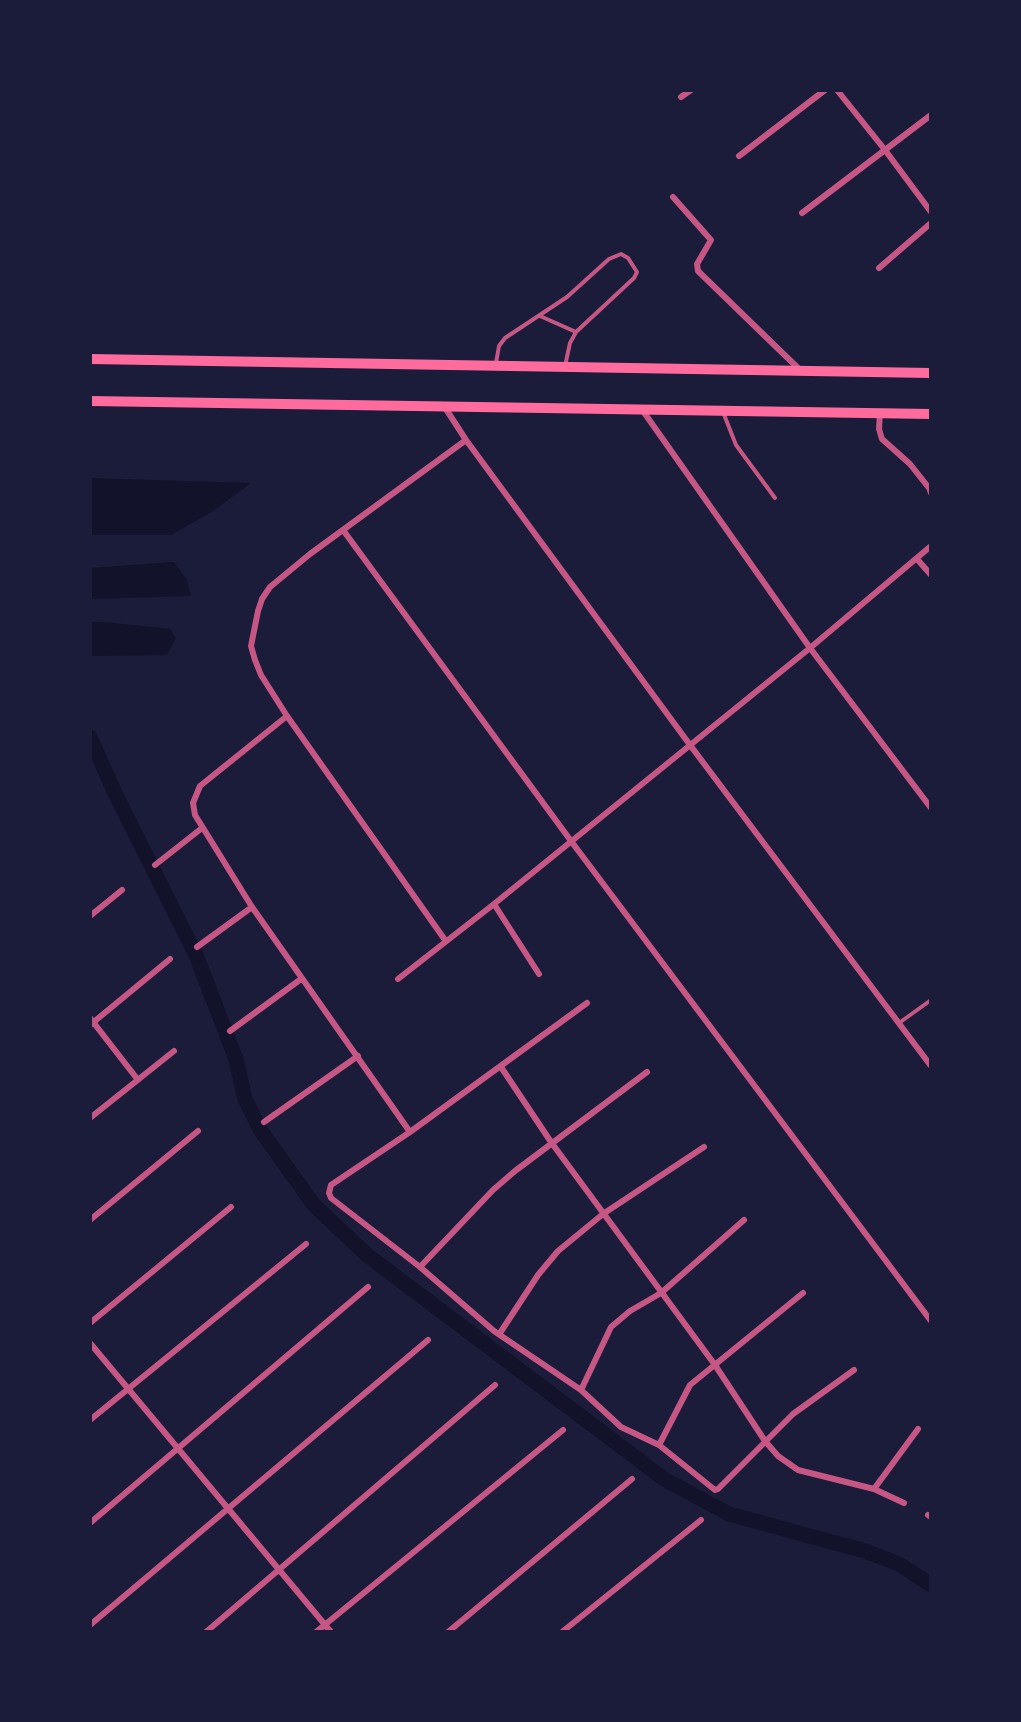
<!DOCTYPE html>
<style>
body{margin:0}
#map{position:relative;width:1021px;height:1722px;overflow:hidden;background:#1b1b3a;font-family:Arial,sans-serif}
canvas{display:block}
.frame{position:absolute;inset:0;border:92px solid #1b1b3a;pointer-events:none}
</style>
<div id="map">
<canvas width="1021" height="1722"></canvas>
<div class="frame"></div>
</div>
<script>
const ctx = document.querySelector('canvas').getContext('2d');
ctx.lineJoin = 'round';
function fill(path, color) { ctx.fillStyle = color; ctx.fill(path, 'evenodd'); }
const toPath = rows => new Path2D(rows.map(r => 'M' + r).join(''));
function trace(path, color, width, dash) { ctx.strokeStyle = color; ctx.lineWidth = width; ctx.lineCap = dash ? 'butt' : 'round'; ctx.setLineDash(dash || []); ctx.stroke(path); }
const water = toPath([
 [90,478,251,483,213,511,171,535,90,535],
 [174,562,187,580,191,596,90,599,90,568],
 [90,622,104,622,170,629,176,638,167,655,90,656]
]);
const canal = toPath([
 [90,737,114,791,196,955,236,1059,245,1099,261,1131,314,1205,367,1255,664,1479,729,1514,865,1551,899,1564,931,1585]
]);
const service = toPath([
 [540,316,576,332],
 [496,363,499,346,505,338,567,297,609,259,621,254,628,258,637,272,634,278,576,332,570,343,565,366],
 [723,412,736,445,775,498],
 [899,1023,931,1000]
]);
const minor = toPath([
 [837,90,885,150,931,212],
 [681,97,691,90],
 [739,156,825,90],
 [673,197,711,240,697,264,698,271,800,370],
 [802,213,931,115],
 [879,268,931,223],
 [444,406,466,440,690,745,931,1066],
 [643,411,810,648,931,808],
 [880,413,879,429,882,439,910,464,929,488,931,493],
 [343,530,571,841,931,1321],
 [917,559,931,575],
 [287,716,200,786,193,803,195,815,252,907,410,1132],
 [155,865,202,828],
 [494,904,539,974],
 [90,916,122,890],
 [445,940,287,716,261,675,255,660,251,646,258,611,262,599,270,587,310,554,466,440],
 [197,947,252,907],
 [398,979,494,904,810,648,931,546],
 [587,1003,410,1132,331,1185,329,1193,331,1198,420,1267,494,1331,581,1390,621,1427,659,1445,715,1490,718,1489,793,1414,854,1370],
 [90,1018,138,1080],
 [90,1025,170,959],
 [230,1031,301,979],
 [501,1067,551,1142,715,1365,765,1441,778,1456,798,1470,874,1489,904,1503],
 [90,1118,174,1051],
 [264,1122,358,1056],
 [90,1220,198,1131],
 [420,1267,493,1190,515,1171,647,1072],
 [90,1323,231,1207],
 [500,1333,538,1275,558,1251,603,1214,704,1147],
 [90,1343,331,1632],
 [581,1390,611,1327,630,1311,661,1293,744,1220],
 [90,1420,306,1244],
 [659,1445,690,1385,803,1293],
 [874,1489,918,1429],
 [928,1515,931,1517],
 [90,1523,368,1287],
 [90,1625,428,1340],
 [206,1632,495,1385],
 [316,1632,563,1430],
 [448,1632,632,1479],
 [562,1632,701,1520]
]);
const primary = toPath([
 [90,359,931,373],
 [90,401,931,414]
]);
fill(water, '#12122b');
trace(canal, '#12122b', 15);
trace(service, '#c65784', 4);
trace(minor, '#c65784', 6);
trace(primary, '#ff6b9d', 10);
</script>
